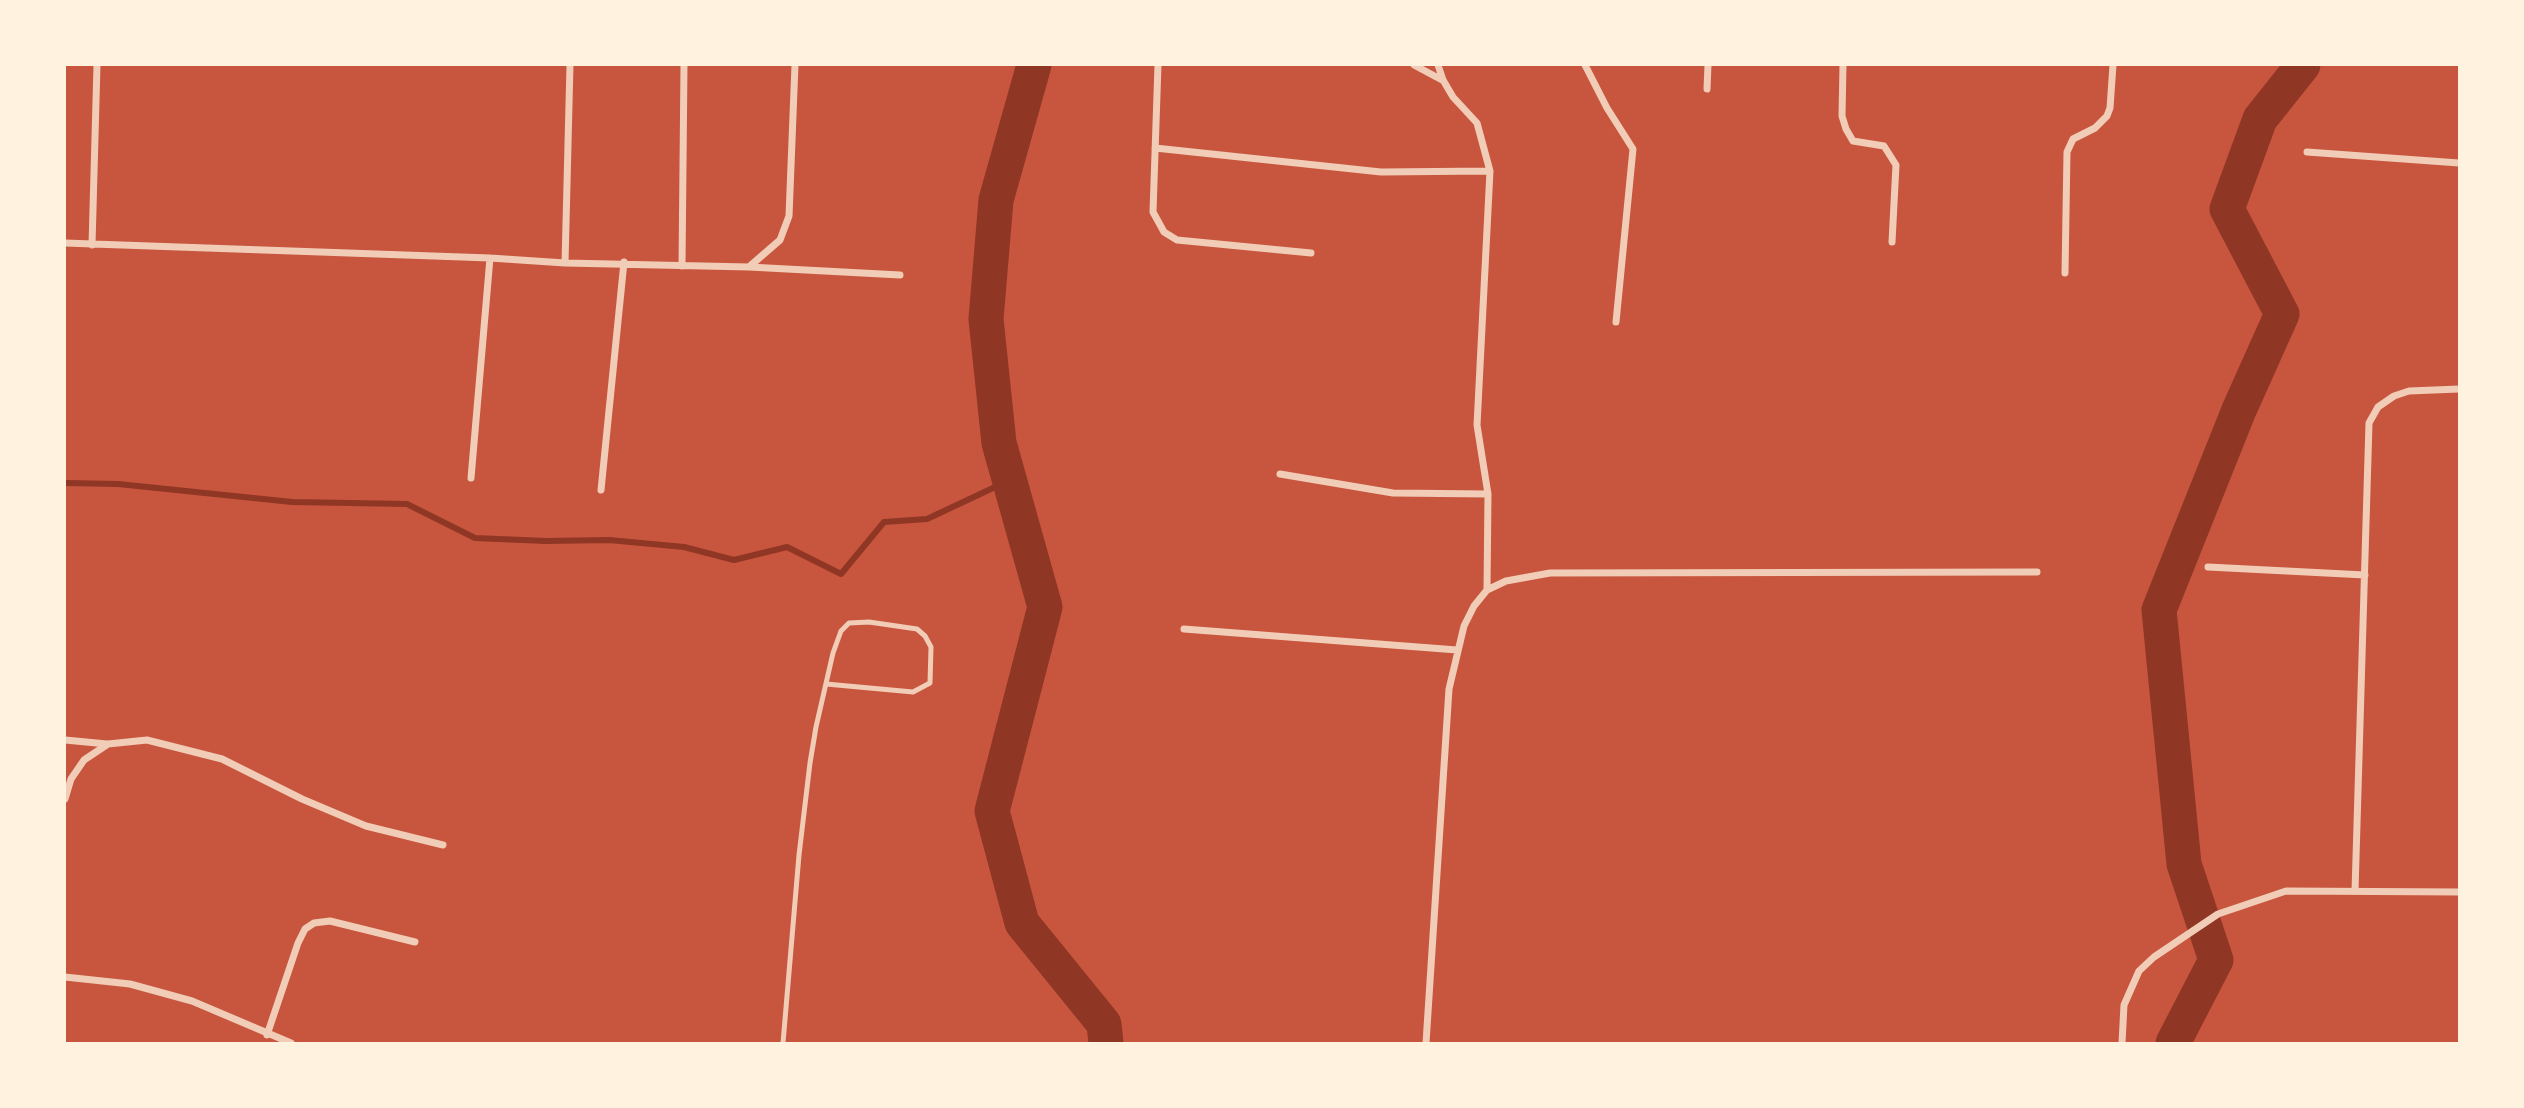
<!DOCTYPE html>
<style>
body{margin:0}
#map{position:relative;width:2524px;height:1108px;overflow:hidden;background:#c8553d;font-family:Literata,serif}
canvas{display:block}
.frame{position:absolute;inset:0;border:66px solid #fff3e0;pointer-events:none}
</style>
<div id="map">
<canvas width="2524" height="1108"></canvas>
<div class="frame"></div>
</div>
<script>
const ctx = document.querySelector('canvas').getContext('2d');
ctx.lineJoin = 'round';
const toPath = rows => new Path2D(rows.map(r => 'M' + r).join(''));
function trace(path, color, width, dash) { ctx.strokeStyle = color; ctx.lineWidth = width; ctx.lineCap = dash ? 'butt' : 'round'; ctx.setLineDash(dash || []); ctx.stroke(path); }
const stream = toPath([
 [65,483,118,484,292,502,407,504,475,538,546,541,609,540,684,547,734,560,787,547,841,574,884,522,927,519,1010,480]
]);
const river = toPath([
 [1034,65,996,200,986,319,999,443,1045,607,992,811,1022,923,1104,1024,1106,1043],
 [2173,1043,2216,960,2184,864,2159,610,2239,410,2282,314,2227,209,2260,119,2303,65]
]);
const service = toPath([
 [783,1043,799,855,810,763,816,727,833,653,841,631,849,623,869,622,917,629,925,636,931,647,930,683,913,692,826,684]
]);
const minor = toPath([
 [1158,65,1153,212,1164,232,1177,240,1311,253],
 [1414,65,1442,80],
 [1438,65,1443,80,1453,97,1477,123,1490,171,1477,425,1488,494,1487,590],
 [1585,65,1607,108,1633,149,1616,322],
 [1843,65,1842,116,1846,129,1853,141,1884,146,1896,165,1892,242],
 [1707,89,1708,65],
 [1155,148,1381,172,1490,171],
 [2307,152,2459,163],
 [65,243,490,258,565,263,749,267,900,275],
 [92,245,97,65],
 [565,263,570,65],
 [682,266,684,65],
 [750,266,780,240,789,216,795,65],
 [2065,273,2067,152,2073,139,2095,128,2107,116,2110,108,2113,65],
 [1280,474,1393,493,1488,494],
 [471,478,490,258],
 [601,490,624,262],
 [2208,567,2365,575],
 [1184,629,1457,650],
 [65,740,107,744],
 [65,799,71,779,84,760,108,744,147,740,222,759,302,799,366,826,443,845],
 [2355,891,2369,423,2378,407,2394,396,2409,391,2459,389],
 [65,977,130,984,192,1001,291,1043],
 [267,1035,298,943,305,929,314,923,330,921,415,942],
 [1426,1043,1449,689,1464,626,1474,606,1487,590,1506,581,1550,573,2037,572],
 [2122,1043,2124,1005,2139,971,2154,957,2218,914,2286,891,2459,892]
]);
trace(stream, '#8f3625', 6);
trace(river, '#8f3625', 35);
trace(service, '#f1ccb7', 5);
trace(minor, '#f1ccb7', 7);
</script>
